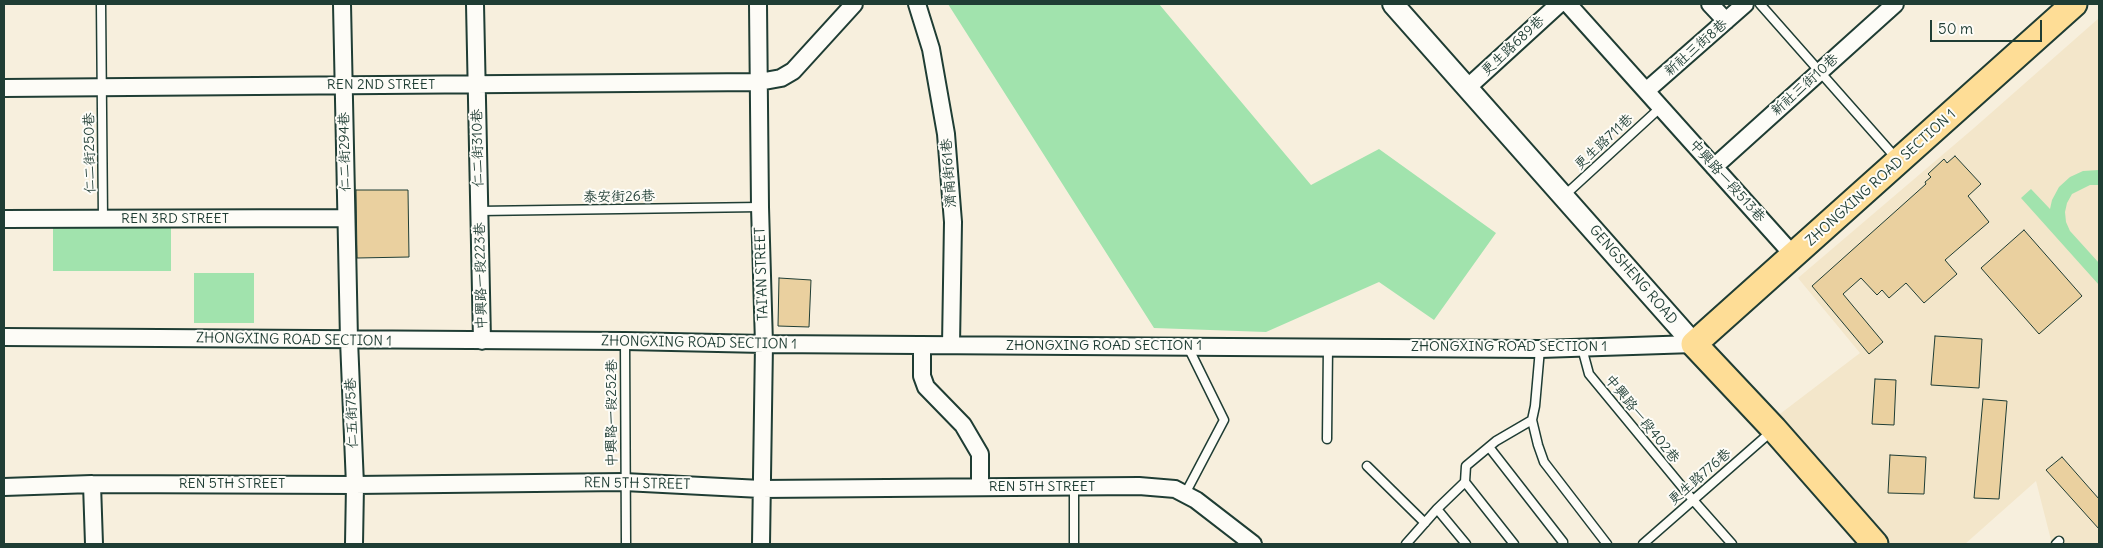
<!DOCTYPE html>
<meta charset="utf-8">
<style>
body{margin:0}
#map{position:relative;width:2103px;height:548px;overflow:hidden;background:#f7efdd;font-family:Delius,sans-serif}
canvas{display:block}
.frame{position:absolute;inset:0;border:5px solid #1f3d34;pointer-events:none}
.scale{position:absolute;left:1930px;top:20px;width:112px;height:22px;box-sizing:border-box;border:2px solid #1f3d34;border-top:0;padding-left:6px;font-size:15px;line-height:18px;white-space:nowrap;color:#1f3d34;-webkit-text-stroke:4px #fdfcf7;paint-order:stroke}
</style>
<div id="map">
<canvas width="2103" height="548"></canvas>
<div class="frame"></div>
<div class="scale">50 m</div>
</div>
<script>
const ctx = document.querySelector('canvas').getContext('2d');
ctx.lineJoin = 'round';
function fill(path, color) { ctx.fillStyle = color; ctx.fill(path, 'evenodd'); }
const toPath = rows => new Path2D(rows.map(r => 'M' + r).join(''));
function trace(path, color, width, dash) { ctx.strokeStyle = color; ctx.lineWidth = width; ctx.lineCap = dash ? 'butt' : 'round'; ctx.setLineDash(dash || []); ctx.stroke(path); }
function write(font, color, halo, rows, align = 'center') {
  ctx.font = font + ' Delius,"LXGW WenKai TC",sans-serif'; ctx.lineWidth = 4; ctx.setLineDash([]); ctx.textBaseline = 'middle'; ctx.strokeStyle = halo; ctx.fillStyle = color; for (const [text, x, y, turn = 0] of rows) {
    ctx.save(); ctx.translate(x, y); ctx.rotate((+turn || 0) * Math.PI / 180); ctx.textAlign = isNaN(turn) ? turn : align; if (halo) ctx.strokeText(text, 0, 0); ctx.fillText(text, 0, 0); ctx.restore();
  }
}
const built = toPath([
 [2099,18,2099,544,2052,544,2036,481,1965,544,1884,544,1772,420,1860,353,1798,278,1974,128]
]);
const green = toPath([
 [948,4,1159,4,1311,185,1379,149,1496,233,1434,320,1379,282,1266,332,1154,328],
 [2099,170,2099,185,2090,185,2072,194,2067,203,2065,212,2066,222,2070,231,2099,263,2099,285,2021,198,2031,189,2050,209,2052,200,2059,187,2070,177,2083,171],
 [53,224,171,224,171,271,53,271],
 [194,273,254,273,254,323,194,323]
]);
const building = toPath([
 [1955,156,1981,184,1968,196,1989,222,1945,260,1957,274,1924,303,1906,283,1889,298,1882,290,1877,295,1861,278,1843,294,1883,342,1869,354,1812,286,1926,184,1925,182,1931,177,1928,174,1944,159,1947,163,1955,156],
 [356,190,408,190,409,257,357,258,356,190],
 [2024,230,2082,296,2039,334,1981,268,2024,230],
 [779,278,811,280,809,327,778,326,779,278],
 [1935,336,1982,339,1979,388,1931,385,1935,336],
 [1875,379,1896,380,1894,425,1872,424,1875,379],
 [1983,399,2007,401,1999,499,1974,498,1983,399],
 [1890,455,1926,457,1924,494,1888,493,1890,455],
 [2062,457,2099,499,2099,529,2046,470,2062,457]
]);
const service = toPath([
 [101,4,103,219],
 [1760,4,1896,158],
 [1565,195,1661,107],
 [479,211,760,207],
 [625,341,626,544],
 [1582,348,1589,374,1693,500,1732,544],
 [1532,420,1538,445,1544,462,1607,544],
 [1327,439,1328,347],
 [1489,447,1563,542],
 [1367,466,1425,523],
 [1465,482,1514,544],
 [1074,487,1074,544],
 [1185,494,1224,420,1188,347],
 [1437,509,1466,544],
 [1406,544,1437,509,1465,482,1466,466,1496,441,1532,420,1535,406,1540,349],
 [1643,544,1772,431],
 [2056,544,2059,541]
]);
const minor = toPath([
 [342,4,349,340,355,485,354,544],
 [475,4,482,341],
 [758,4,760,207,764,344,761,544],
 [917,4,931,49,946,134,953,222,951,345],
 [1568,4,1794,256],
 [1710,4,1726,21],
 [4,88,759,82,781,78,793,71,854,4],
 [1467,88,1559,4],
 [1646,91,1745,4],
 [1714,167,1895,4],
 [4,219,346,218],
 [4,337,625,341,764,344,1540,349,1694,344],
 [922,345,922,376,926,387,963,425,980,454,980,487],
 [92,484,94,544],
 [4,487,92,484,355,485,624,482,761,489,1139,486,1175,489,1196,500,1253,544]
]);
const tertiary = toPath([
 [1393,4,1694,344]
]);
const primary = toPath([
 [1875,544,1774,429,1694,344,2074,4]
]);
const streetNames = [
 ["更生路689巷",1513,46,-43],
 ["新社三街8巷",1696,48,-41],
 ["REN 2ND STREET",381,85],
 ["新社三街10巷",1805,85,-42],
 ["更生路711巷",1604,142,-43],
 ["仁二街310巷",478,148,-91],
 ["仁二街294巷",345,152,-91],
 ["仁二街250巷",90,153,-91],
 ["濟南街61巷",949,173,-94],
 ["ZHONGXING ROAD SECTION 1",1881,178,-42],
 ["中興路一段513巷",1727,181,48],
 ["泰安街26巷",619,197,-1],
 ["REN 3RD STREET",175,219],
 ["TAI'AN STREET",762,274,-92],
 ["GENGSHENG ROAD",1633,275,49],
 ["中興路一段223巷",481,276,-91],
 ["ZHONGXING ROAD SECTION 1",294,340,1],
 ["ZHONGXING ROAD SECTION 1",699,343,1],
 ["ZHONGXING ROAD SECTION 1",1104,346],
 ["ZHONGXING ROAD SECTION 1",1509,347],
 ["仁五街75巷",352,413,-92],
 ["中興路一段252巷",612,413,-90],
 ["中興路一段402巷",1642,419,51],
 ["更生路776巷",1700,477,-41],
 ["REN 5TH STREET",232,484],
 ["REN 5TH STREET",637,484,1],
 ["REN 5TH STREET",1042,487]
];
fill(built, '#f3e6ca');
fill(green, '#a1e3ad');
fill(building, '#ead09f');
trace(building, '#1f3d34', 1);
trace(service, '#1f3d34', 11);
trace(minor, '#1f3d34', 20);
trace(tertiary, '#1f3d34', 24);
trace(primary, '#1f3d34', 29);
trace(service, '#fdfcf7', 8);
trace(minor, '#fdfcf7', 16);
trace(tertiary, '#fdfcf7', 20);
trace(primary, '#fedd96', 25);
write('14px', '#1f3d34', '#fdfcf7', streetNames);
</script>
